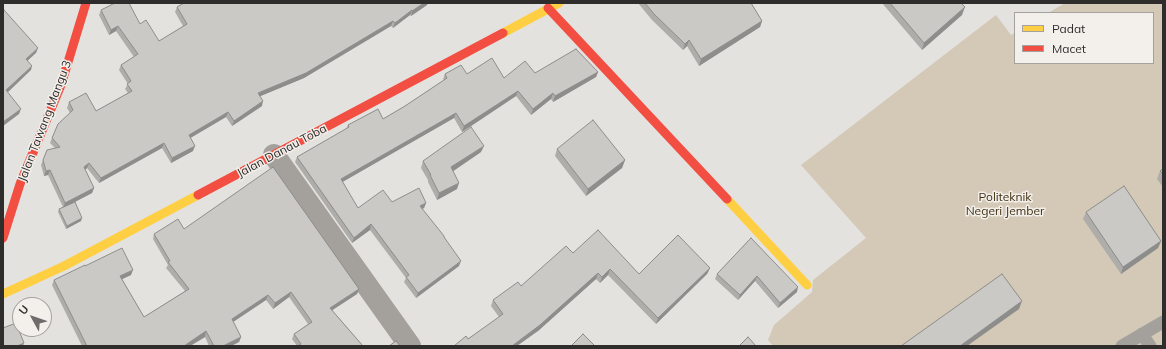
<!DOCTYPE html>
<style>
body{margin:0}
#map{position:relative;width:1166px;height:349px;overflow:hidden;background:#e4e2df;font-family:Mulish,sans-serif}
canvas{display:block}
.frame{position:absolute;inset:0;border:4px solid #2e2d2b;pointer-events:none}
.legend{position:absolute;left:1014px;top:12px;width:140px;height:52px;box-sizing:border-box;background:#f3f0ec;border:1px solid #a4a29f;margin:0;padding:5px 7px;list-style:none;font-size:12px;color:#2e2d2b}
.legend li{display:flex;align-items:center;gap:8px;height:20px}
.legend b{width:20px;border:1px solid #a4a29f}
.north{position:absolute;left:12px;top:297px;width:40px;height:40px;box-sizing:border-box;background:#f3f0ec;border:1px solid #a4a29f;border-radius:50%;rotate:310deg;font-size:11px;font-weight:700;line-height:16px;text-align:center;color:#2e2d2b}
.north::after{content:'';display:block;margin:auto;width:14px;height:18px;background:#6e6c6a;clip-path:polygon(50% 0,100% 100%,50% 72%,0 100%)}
</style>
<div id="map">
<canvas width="1166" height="349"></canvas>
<div class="frame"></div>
<ul class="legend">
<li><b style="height:5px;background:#ffcf43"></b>Padat</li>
<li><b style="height:5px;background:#f24e42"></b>Macet</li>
</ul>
<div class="north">U</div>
</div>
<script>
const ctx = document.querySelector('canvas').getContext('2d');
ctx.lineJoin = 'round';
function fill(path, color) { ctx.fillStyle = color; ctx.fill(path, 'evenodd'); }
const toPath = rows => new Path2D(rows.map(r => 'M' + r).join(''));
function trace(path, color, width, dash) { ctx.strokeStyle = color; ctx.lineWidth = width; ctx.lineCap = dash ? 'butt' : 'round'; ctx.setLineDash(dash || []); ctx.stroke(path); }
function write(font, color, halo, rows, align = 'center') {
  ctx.font = font + ' Mulish,sans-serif'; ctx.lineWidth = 3; ctx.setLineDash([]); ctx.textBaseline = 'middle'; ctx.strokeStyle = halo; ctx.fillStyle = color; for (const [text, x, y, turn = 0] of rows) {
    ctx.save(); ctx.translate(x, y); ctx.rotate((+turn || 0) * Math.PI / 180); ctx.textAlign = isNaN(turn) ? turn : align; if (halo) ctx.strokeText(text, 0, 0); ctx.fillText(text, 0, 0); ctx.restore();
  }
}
const green = toPath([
 [1065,3,1163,3,1163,346,773,346,768,340,774,325,812,292,813,280,866,238,801,165,996,15,1011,35,1015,33,1015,63,1153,63,1153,13,1048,13]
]);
const lane = toPath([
 [1142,334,1150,346],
 [1122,346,1163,322]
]);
const street = toPath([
 [274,155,410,346]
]);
const slow = toPath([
 [503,33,559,3],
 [727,199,807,285],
 [3,294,64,266,198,195]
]);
const jam = toPath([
 [548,8,727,199],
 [198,195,503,33],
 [3,238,20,184,61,85,86,3]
]);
const wall = toPath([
 [184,3,428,3,427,5,411,16,410,15,393,28,391,26,304,78,260,96,262,106,232,126,226,117,190,138,193,151,171,163,162,148,99,183,87,168,85,170,94,188,92,193,75,202,81,221,66,229,58,212,59,209,63,207,48,175,44,176,41,165,47,150,55,148,50,143,58,124,70,113,67,108,69,102,96,111,128,93,125,89,128,84,119,70,121,65,134,57,116,31,109,35,99,15,101,10,140,24,159,41,183,26,175,12,177,7],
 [638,3,751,3,762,21,760,27,699,66,687,46,683,50,652,20],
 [882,3,961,3,962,15,922,50],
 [598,72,596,77,553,102,551,99,531,115,516,96,462,132,454,118,342,182,358,208,392,202,426,203,424,208,422,209,444,237,459,266,416,298,404,282,406,278,370,230,352,243,295,162,297,157,346,129,348,125,383,119,405,106,444,80,443,79,445,74,467,74,504,78,535,73],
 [557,149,625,160,622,168,586,196,555,156],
 [481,152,453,171,457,189,437,200,428,182,428,180,421,168,423,161],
 [1163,169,1163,187,1157,179,1160,171],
 [1086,212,1161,241,1158,248,1121,274,1083,219],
 [184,229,359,289,357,294,332,310,363,346,297,346,292,339,294,334,308,324,289,297,273,309,266,300,233,322,241,337,239,342,231,346,209,346,205,337,190,346,82,346,52,285,54,280,85,266,131,275,122,279,144,317,185,291,166,268,168,265,153,239,154,234],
 [751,238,797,292,778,308,755,281,738,300,715,279,717,274],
 [573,253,639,274,710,268,707,274,656,324,608,275,600,283,596,279,538,331,468,339,499,317,491,306,493,300,521,286]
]);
const shadedWall = toPath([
 [424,3,428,3,427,5,411,16,412,11],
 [965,7,962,15,922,50,924,43],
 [412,10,410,15,393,28,395,23],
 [393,21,391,26,304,78,256,98,258,93],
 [762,21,760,27,699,66,701,59],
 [118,26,116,31,109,35,111,30],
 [689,40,687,46,683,50,685,44],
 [38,48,36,53,24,64,26,59],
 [32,66,31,70,5,95,6,90],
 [598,72,596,77,553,102,555,96],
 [518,91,516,96,462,132,464,126],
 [553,93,551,99,531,115,533,109],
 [263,101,262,106,232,126,234,121],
 [21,109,19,114,3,126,3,122],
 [228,112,226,117,187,140,189,135],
 [456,113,454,118,339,184,341,179],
 [164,143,162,148,99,183,101,178],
 [195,146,193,151,171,163,172,158],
 [484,146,481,152,449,174,451,167],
 [625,160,622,168,586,196,588,189],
 [89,163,87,168,82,172,84,167],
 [50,170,48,175,44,176,46,171],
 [459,183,457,189,437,200,439,193],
 [94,188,92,193,63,208,65,203],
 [426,203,424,208,418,212,420,206],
 [82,218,81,221,66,229,67,226],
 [371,224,370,230,352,243,354,238],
 [1161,241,1158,248,1121,274,1123,267],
 [461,261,459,266,416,298,418,293],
 [710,268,707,274,656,324,658,318],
 [610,269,608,275,600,283,602,277],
 [133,270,131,275,118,281,120,276],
 [598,273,596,279,538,331,517,346,512,346],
 [757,276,755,281,738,300,740,295],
 [798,287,797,292,778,308,780,303],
 [359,289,357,294,328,313,330,308],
 [291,292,289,297,273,309,275,303],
 [268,295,266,300,230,324,232,319],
 [1022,301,1019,309,967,346,960,346],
 [206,331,205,337,190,346,184,346],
 [241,337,239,342,231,346,223,346],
 [24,343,23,346,17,346]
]);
const building = toPath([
 [115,3,129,3,140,24,146,20,159,41,187,24,177,7,184,3,424,3,412,11,412,10,395,23,393,21,306,73,258,93,263,101,234,121,228,112,189,135,195,146,172,158,164,143,101,178,89,163,84,167,94,188,65,203,50,170,46,171,43,160,47,150,60,147,52,138,58,124,73,110,69,102,86,93,96,111,132,91,127,84,131,81,121,65,138,54,118,26,111,30,101,10,115,3],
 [645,3,751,3,762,21,701,59,689,40,685,44,654,14,645,3],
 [890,3,961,3,965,7,924,43,890,3],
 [4,10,38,48,26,59,32,66,6,90,21,109,3,122,3,11,4,10],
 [576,49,598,72,555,96,553,93,533,109,518,91,464,126,456,113,341,179,358,208,383,190,392,202,419,188,426,203,420,206,444,236,444,237,461,261,418,293,406,277,409,275,371,224,354,238,297,157,349,127,348,125,378,109,383,119,405,106,447,78,445,74,461,65,467,74,492,58,504,78,525,61,535,73,576,49],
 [593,120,625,160,588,189,557,149,593,120],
 [471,127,484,146,451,167,459,183,439,193,430,175,431,175,423,161,471,127],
 [273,167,359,289,330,308,363,346,298,346,301,344,294,334,312,322,291,292,275,303,268,295,232,319,241,337,223,346,214,346,206,331,184,346,87,346,54,280,85,265,85,266,122,248,133,270,120,276,144,317,189,289,168,262,170,261,154,234,178,219,184,229,273,167],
 [1163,169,1163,174,1160,171,1163,169],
 [1124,186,1161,241,1123,267,1086,212,1124,186],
 [75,202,82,218,67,226,59,209,75,202],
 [598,230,639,274,678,235,710,268,658,318,610,269,602,277,598,273,540,325,512,346,454,346,466,336,468,339,503,314,493,300,518,282,521,286,566,246,573,253,598,230],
 [751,238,798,287,780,303,757,276,740,295,717,274,751,238],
 [1002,274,1022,301,960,346,901,346,1002,274],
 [16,323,24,343,17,346,3,346,3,328,16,323],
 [583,334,595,346,571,346,583,334],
 [748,337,756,346,739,346,748,337],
 [396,341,400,346,389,346,396,341]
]);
const streetNames = [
 ["Jalan Tawang Mangu 3",45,121,-69],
 ["Jalan Danau Toba",282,151,-28]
];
const parkNames = [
 ["Politeknik",1005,197],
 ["Negeri Jember",1005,211]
];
fill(green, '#d4c8b7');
trace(lane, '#a4a19c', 13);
trace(street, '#a4a19c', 22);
trace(slow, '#ffcf43', 9);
trace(jam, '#f24e42', 9);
fill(wall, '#aeadaa');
fill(shadedWall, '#8d8d8b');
fill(building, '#cac9c6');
trace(building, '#8d8d8b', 1);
write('12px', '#2e2d2b', '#f3f0ec', streetNames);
write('12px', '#412f10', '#f3f0ec', parkNames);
</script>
